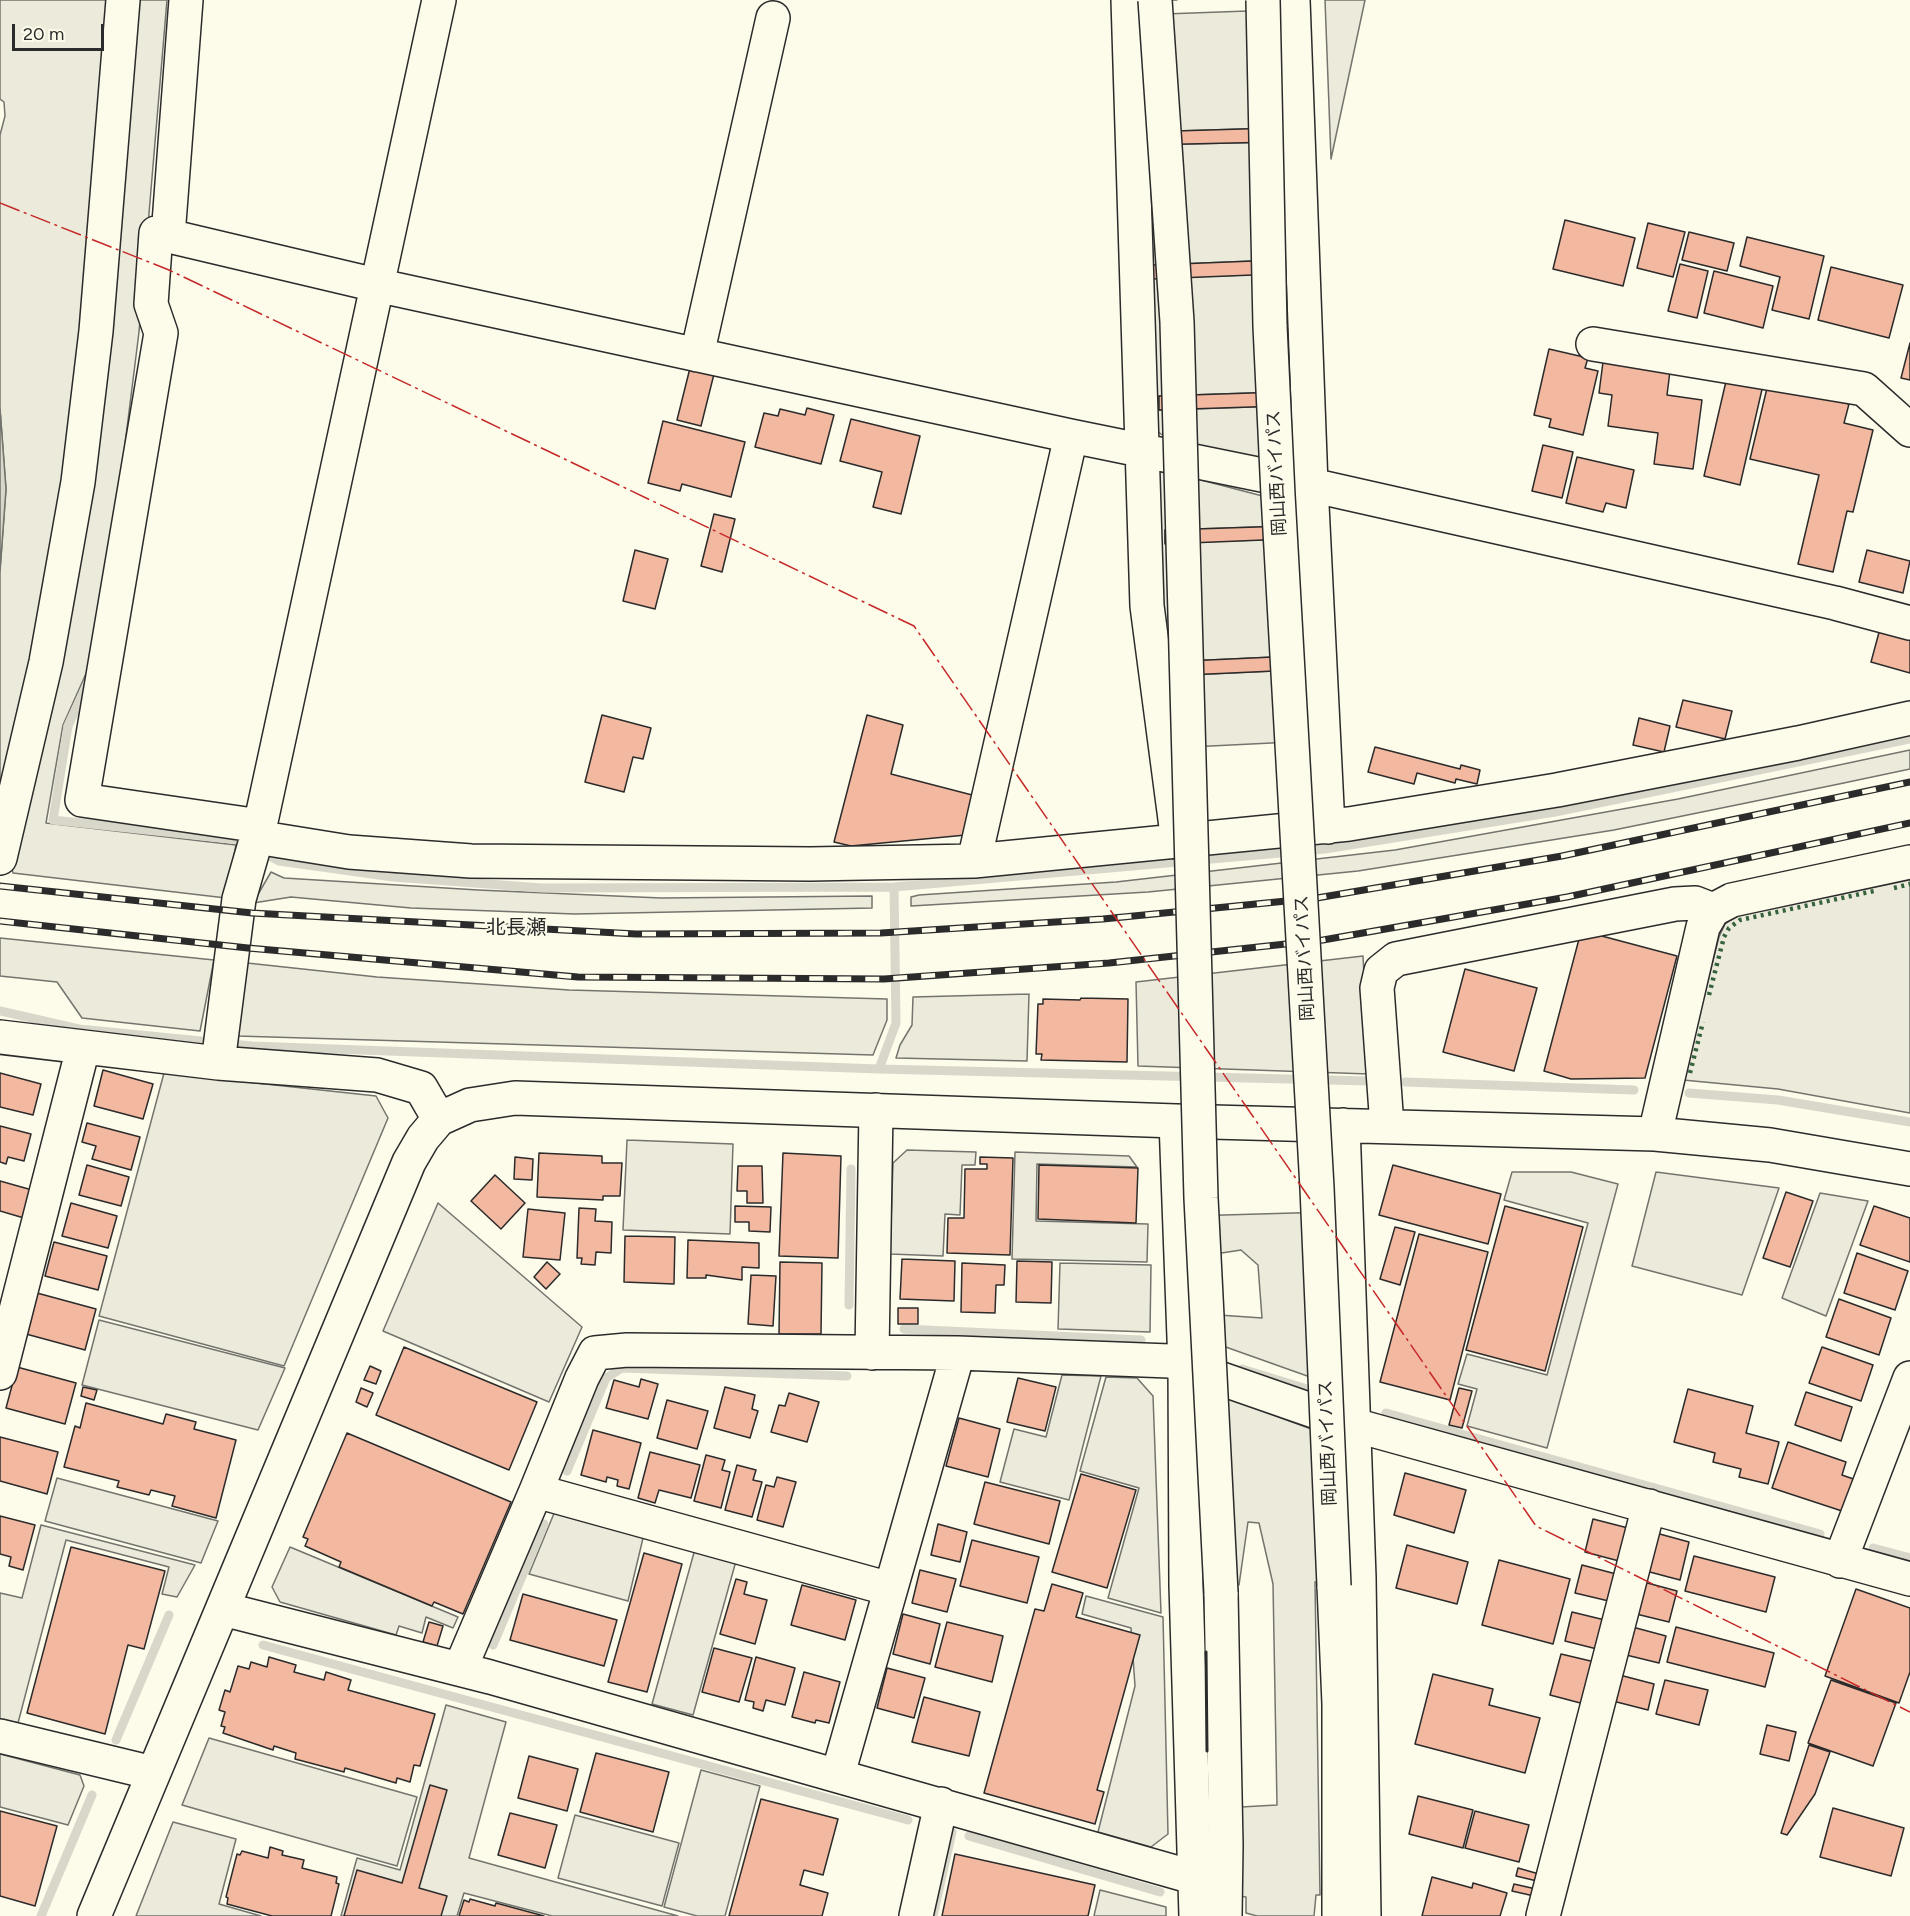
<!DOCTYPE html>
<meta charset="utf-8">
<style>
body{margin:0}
#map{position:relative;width:1910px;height:1916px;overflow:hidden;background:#fdfbea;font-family:Figtree,sans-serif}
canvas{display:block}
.scale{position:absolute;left:12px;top:24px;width:92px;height:27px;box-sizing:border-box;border:3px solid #2b2b2b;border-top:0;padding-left:8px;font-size:18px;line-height:21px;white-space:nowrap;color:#2b2b2b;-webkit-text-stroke:4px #fdfbea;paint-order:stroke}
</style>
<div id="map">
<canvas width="1910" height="1916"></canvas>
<div class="scale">20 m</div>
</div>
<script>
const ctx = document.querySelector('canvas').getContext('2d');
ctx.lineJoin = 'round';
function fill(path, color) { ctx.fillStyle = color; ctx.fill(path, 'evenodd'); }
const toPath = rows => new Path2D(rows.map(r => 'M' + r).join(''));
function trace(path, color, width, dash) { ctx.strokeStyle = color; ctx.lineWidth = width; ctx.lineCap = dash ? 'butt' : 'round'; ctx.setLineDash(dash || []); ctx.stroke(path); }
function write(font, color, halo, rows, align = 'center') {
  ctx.font = font + ' Figtree,"Noto Sans JP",sans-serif'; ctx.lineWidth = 4.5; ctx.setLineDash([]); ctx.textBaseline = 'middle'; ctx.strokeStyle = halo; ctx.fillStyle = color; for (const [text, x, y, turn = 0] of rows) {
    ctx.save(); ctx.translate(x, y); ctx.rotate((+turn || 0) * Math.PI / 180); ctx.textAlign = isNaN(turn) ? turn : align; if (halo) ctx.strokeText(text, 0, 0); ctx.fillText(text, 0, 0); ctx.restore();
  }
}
const green = toPath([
 [0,0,117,0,70,483,0,824,0,571,6,489,0,409,0,135,5,116,4,102,0,99,0,0],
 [131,0,167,0,139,332,119,492,89,667,63,725,46,823,236,845,226,898,13,873,8,853,53,663,131,0],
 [1135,0,1177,0,1136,1,1137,15,1275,10,1279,0,1294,451,1286,459,1268,461,1191,444,1165,437,1157,431,1135,0],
 [1275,128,1276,142,1143,145,1143,132,1275,128],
 [1278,260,1278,274,1153,278,1153,265,1278,260],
 [1281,392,1282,406,1159,410,1159,396,1281,392],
 [1325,0,1365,0,1331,159,1325,0],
 [1159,469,1297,505,1312,741,1170,748,1152,472,1159,469],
 [1287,526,1287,539,1165,543,1165,530,1287,526],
 [1295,656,1295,670,1166,676,1166,662,1295,656],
 [1910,750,1910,769,1839,784,1614,830,1358,871,1148,892,911,906,911,897,919,895,1116,882,1395,850,1678,799,1910,750],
 [271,872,284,878,478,890,661,898,872,896,872,908,575,914,411,908,291,897,253,903,271,872],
 [1910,878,1910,1113,1778,1089,1683,1080,1719,937,1725,924,1738,915,1910,878],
 [0,938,214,960,200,1031,82,1018,57,982,0,976,0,938],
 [1363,956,1369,1074,1138,1066,1136,982,1363,956],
 [247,963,377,977,569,990,887,999,887,1020,873,1055,237,1036,247,963],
 [164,1073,376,1096,388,1118,284,1366,99,1316,164,1073],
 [1329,1212,1341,1388,1192,1335,1190,1313,1262,1318,1258,1265,1241,1250,1189,1258,1189,1216,1329,1212],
 [1197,1387,1341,1440,1349,1579,1315,1582,1320,1895,1316,1895,1314,1916,1257,1916,1246,1913,1246,1897,1239,1896,1241,1807,1277,1805,1273,1584,1259,1523,1248,1522,1239,1585,1204,1586,1197,1387]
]);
const parking = toPath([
 [1029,994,1027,1061,896,1058,900,1045,912,1025,913,997,1029,994],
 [627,1140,733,1144,730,1234,623,1230,627,1140],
 [907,1150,976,1152,975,1165,962,1165,960,1215,945,1214,943,1256,890,1254,893,1163,907,1150],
 [1015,1152,1129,1156,1137,1167,1037,1164,1036,1221,1148,1224,1147,1262,1012,1259,1015,1152],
 [1512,1172,1571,1172,1618,1184,1547,1448,1467,1426,1477,1389,1458,1384,1467,1354,1547,1375,1588,1223,1504,1200,1512,1172],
 [1656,1172,1779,1188,1742,1295,1632,1266,1656,1172],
 [1820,1193,1868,1201,1826,1316,1782,1298,1820,1193],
 [438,1203,582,1327,549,1402,383,1331,438,1203],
 [1060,1263,1151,1265,1150,1332,1058,1329,1060,1263],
 [99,1320,285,1368,258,1430,82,1385,99,1320],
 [1062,1375,1101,1376,1069,1500,1000,1482,1014,1429,1046,1437,1062,1375],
 [1106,1377,1137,1378,1153,1396,1161,1613,1108,1598,1139,1488,1080,1471,1106,1377],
 [57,1478,218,1521,201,1563,45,1521,57,1478],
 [555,1511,644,1534,628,1601,529,1574,555,1511],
 [41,1525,195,1565,177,1597,162,1594,169,1567,66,1540,18,1723,0,1719,0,1593,22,1598,41,1525],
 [290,1547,458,1617,453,1628,426,1617,422,1633,399,1626,396,1635,280,1602,272,1587,290,1547],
 [695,1549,736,1561,693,1715,652,1704,695,1549],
 [1086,1596,1163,1617,1168,1834,1151,1847,1098,1832,1135,1686,1131,1628,1082,1614,1086,1596],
 [446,1705,506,1722,469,1858,678,1916,552,1916,464,1893,457,1916,341,1916,357,1858,400,1870,446,1705],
 [209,1738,417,1797,397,1866,182,1805,209,1738],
 [0,1754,80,1775,84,1786,68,1825,0,1807,0,1754],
 [701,1770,760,1786,725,1916,697,1916,664,1907,701,1770],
 [575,1815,679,1843,662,1906,558,1878,575,1815],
 [173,1822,236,1839,219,1904,261,1916,136,1916,173,1822],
 [1100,1890,1166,1907,1166,1916,1094,1916,1100,1890]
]);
const water = toPath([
 [0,409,6,489,0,571,0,409]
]);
const stream = toPath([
 [88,683,68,726,53,820,240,840,279,861,393,877,542,888,894,887,1325,849,1555,812,1910,739],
 [0,1011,79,1029,252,1046,879,1069,1370,1081],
 [879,1069,896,1023,894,887],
 [1405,1082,1634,1090],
 [1689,1093,1778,1100,1910,1122],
 [849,1305,851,1169],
 [904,1329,1141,1340],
 [1242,1369,1320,1393],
 [1386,1413,1820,1534],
 [567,1471,606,1378,622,1368,847,1376],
 [1873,1548,1910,1558],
 [263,1645,908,1820],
 [493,1645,544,1524],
 [116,1740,169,1615],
 [969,1836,1160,1892],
 [41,1916,92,1795],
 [933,1916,952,1832]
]);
const building = toPath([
 [1275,128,1276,142,1143,145,1142,132,1275,128],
 [1565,220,1635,238,1623,286,1553,269,1565,220],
 [1648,223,1685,232,1673,277,1637,268,1648,223],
 [1689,232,1734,243,1727,271,1682,260,1689,232],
 [1747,237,1824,256,1809,319,1772,310,1780,277,1740,266,1747,237],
 [1278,260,1278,274,1153,279,1153,265,1278,260],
 [1680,264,1708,271,1697,318,1668,311,1680,264],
 [1831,267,1903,285,1889,338,1818,320,1831,267],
 [1714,271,1773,286,1763,328,1704,313,1714,271],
 [1910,343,1910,380,1901,378,1910,343],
 [1549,349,1588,358,1585,368,1598,371,1583,435,1549,427,1551,419,1534,415,1549,349],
 [1603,362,1670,371,1667,395,1702,400,1693,469,1654,464,1658,433,1608,426,1612,395,1599,393,1603,362],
 [690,368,714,374,701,426,677,420,690,368],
 [1727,377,1763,385,1740,485,1704,476,1727,377],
 [1768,384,1849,404,1844,423,1873,430,1853,512,1847,511,1833,572,1798,564,1819,475,1750,459,1768,384],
 [1281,392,1282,406,1159,410,1159,396,1281,392],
 [807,408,834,415,821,464,755,447,764,413,778,416,780,409,805,415,807,408],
 [851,419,920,436,901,514,873,507,882,472,840,461,851,419],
 [663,421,745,442,731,497,682,484,680,491,648,483,663,421],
 [1543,445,1573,452,1562,498,1532,491,1543,445],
 [1577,457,1634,470,1626,508,1606,503,1603,512,1566,503,1577,457],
 [714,514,735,519,722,572,701,566,714,514],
 [1287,526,1288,539,1165,544,1165,530,1287,526],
 [635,550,668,559,655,609,623,601,635,550],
 [1867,550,1910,561,1903,593,1859,582,1867,550],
 [1881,625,1910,633,1910,673,1871,662,1881,625],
 [1295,656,1296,670,1166,676,1165,662,1295,656],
 [1683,700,1732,711,1725,739,1676,727,1683,700],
 [602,715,651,728,643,759,633,757,624,792,585,782,602,715],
 [867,715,903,725,891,774,976,796,966,835,851,846,834,842,867,715],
 [1639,718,1670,726,1664,752,1633,745,1639,718],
 [1375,747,1460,769,1461,765,1480,770,1477,784,1456,779,1455,783,1417,773,1414,784,1368,772,1375,747],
 [1598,935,1677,956,1645,1078,1571,1079,1544,1071,1579,939,1598,935],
 [1465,969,1537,988,1514,1071,1443,1052,1465,969],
 [1081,998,1128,999,1127,1062,1041,1060,1042,1054,1036,1054,1038,1004,1043,1004,1043,999,1080,1000,1081,998],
 [103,1070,153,1084,143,1119,94,1106,103,1070],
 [0,1073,41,1084,33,1115,0,1107,0,1073],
 [87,1123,140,1137,131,1170,92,1159,96,1146,82,1142,87,1123],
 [0,1126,31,1134,24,1161,8,1157,6,1164,0,1162,0,1126],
 [539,1153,602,1156,602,1163,622,1163,620,1196,603,1196,603,1200,537,1197,539,1153],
 [783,1153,841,1156,838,1258,779,1256,783,1153],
 [515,1157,533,1159,532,1180,514,1179,515,1157],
 [980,1157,1013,1158,1010,1255,947,1253,948,1218,964,1218,965,1169,987,1169,987,1164,980,1164,980,1157],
 [87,1165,129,1177,121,1206,79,1195,87,1165],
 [1039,1165,1138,1168,1136,1223,1038,1219,1039,1165],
 [1393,1165,1501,1194,1488,1244,1379,1215,1393,1165],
 [738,1166,762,1166,763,1203,747,1203,747,1191,737,1191,738,1166],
 [495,1175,525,1203,501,1229,471,1201,495,1175],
 [0,1181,32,1190,24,1218,0,1211,0,1181],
 [1786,1192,1813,1201,1790,1267,1763,1258,1786,1192],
 [71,1203,117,1216,108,1248,62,1236,71,1203],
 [735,1206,771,1207,770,1232,749,1231,749,1222,735,1222,735,1206],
 [1505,1206,1583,1227,1545,1371,1466,1350,1505,1206],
 [1874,1206,1910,1218,1910,1262,1860,1245,1874,1206],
 [579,1208,596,1209,595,1221,612,1222,611,1253,596,1252,595,1265,581,1264,582,1258,577,1258,579,1208],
 [528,1209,565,1213,560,1260,523,1257,528,1209],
 [1395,1227,1415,1232,1400,1285,1380,1279,1395,1227],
 [1419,1234,1488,1252,1450,1400,1380,1382,1419,1234],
 [625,1236,675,1237,674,1284,624,1282,625,1236],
 [688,1240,759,1243,759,1268,742,1267,742,1280,706,1275,706,1278,687,1278,688,1240],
 [54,1242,107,1256,98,1290,45,1276,54,1242],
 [1857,1253,1908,1271,1895,1310,1844,1293,1857,1253],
 [902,1259,955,1261,954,1301,900,1299,902,1259],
 [1017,1261,1052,1262,1051,1303,1016,1302,1017,1261],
 [547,1262,560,1274,546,1289,534,1277,547,1262],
 [780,1262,822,1263,821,1334,779,1334,780,1262],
 [962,1263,1005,1265,1004,1285,996,1285,995,1313,961,1312,962,1263],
 [751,1275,776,1276,773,1326,748,1324,751,1275],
 [37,1293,96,1309,85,1350,26,1334,37,1293],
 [1839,1299,1891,1318,1879,1355,1826,1337,1839,1299],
 [898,1308,918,1308,918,1324,898,1324,898,1308],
 [404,1347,537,1402,509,1470,376,1415,404,1347],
 [1822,1347,1873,1365,1861,1401,1809,1383,1822,1347],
 [370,1366,381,1371,376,1384,364,1380,370,1366],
 [17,1367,76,1383,65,1424,6,1408,17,1367],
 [1018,1378,1056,1387,1045,1431,1007,1422,1018,1378],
 [641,1379,658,1384,648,1419,606,1408,614,1380,639,1387,641,1379],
 [83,1387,97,1390,94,1400,81,1396,83,1387],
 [725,1387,755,1395,752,1409,758,1411,750,1438,714,1428,725,1387],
 [361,1388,373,1393,367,1407,356,1402,361,1388],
 [1459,1388,1472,1391,1462,1428,1449,1425,1459,1388],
 [1688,1389,1753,1406,1746,1433,1779,1442,1768,1484,1739,1477,1741,1469,1713,1462,1715,1453,1674,1442,1688,1389],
 [1806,1392,1852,1407,1841,1441,1795,1425,1806,1392],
 [789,1393,819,1402,807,1442,771,1432,779,1405,785,1406,789,1393],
 [667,1400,708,1411,697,1449,657,1438,667,1400],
 [86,1403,163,1424,166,1414,196,1422,194,1429,236,1440,216,1518,172,1506,175,1496,151,1490,149,1495,117,1487,119,1481,64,1467,75,1426,80,1428,86,1403],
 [959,1418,1000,1429,988,1477,946,1466,959,1418],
 [593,1430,641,1443,629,1489,617,1486,618,1480,607,1477,606,1482,581,1475,593,1430],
 [347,1433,511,1502,463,1614,434,1602,432,1606,339,1567,341,1562,305,1546,308,1539,303,1537,347,1433],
 [0,1437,58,1452,47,1494,0,1481,0,1437],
 [1788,1442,1846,1462,1842,1475,1859,1481,1848,1513,1772,1488,1788,1442],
 [650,1452,700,1465,691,1498,659,1490,655,1503,638,1498,650,1452],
 [706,1455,725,1460,722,1470,730,1472,721,1508,694,1501,706,1455],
 [737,1465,756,1470,753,1480,762,1482,752,1517,725,1510,737,1465],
 [1405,1473,1466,1490,1454,1533,1394,1515,1405,1473],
 [1081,1474,1136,1490,1107,1588,1052,1572,1081,1474],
 [777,1477,796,1482,783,1527,757,1520,766,1485,774,1487,777,1477],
 [985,1482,1060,1501,1049,1544,974,1524,985,1482],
 [0,1516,35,1525,23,1570,9,1566,11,1557,0,1554,0,1516],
 [1593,1519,1628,1528,1619,1561,1585,1552,1593,1519],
 [938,1524,967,1532,960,1562,931,1555,938,1524],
 [1656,1533,1689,1542,1680,1580,1646,1571,1656,1533],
 [972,1540,1039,1557,1027,1603,960,1586,972,1540],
 [1407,1545,1468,1562,1457,1604,1396,1588,1407,1545],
 [71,1547,165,1571,144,1649,128,1645,105,1734,27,1713,71,1547],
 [644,1553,682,1564,647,1692,608,1682,644,1553],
 [1694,1556,1775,1577,1766,1612,1685,1591,1694,1556],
 [1499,1560,1570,1579,1553,1644,1482,1625,1499,1560],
 [1582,1565,1620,1575,1613,1602,1575,1593,1582,1565],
 [920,1570,956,1579,947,1612,912,1603,920,1570],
 [736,1579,747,1582,744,1594,767,1600,755,1644,720,1634,736,1579],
 [1640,1581,1677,1591,1669,1622,1632,1613,1640,1581],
 [1052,1584,1083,1593,1076,1617,1140,1635,1097,1790,1104,1792,1095,1824,984,1793,1035,1609,1044,1611,1052,1584],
 [802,1585,856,1600,845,1640,791,1625,802,1585],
 [1856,1589,1910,1608,1910,1672,1899,1703,1825,1676,1856,1589],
 [523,1594,617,1620,604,1666,510,1640,523,1594],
 [1572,1612,1609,1621,1601,1650,1565,1641,1572,1612],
 [903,1614,940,1624,930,1664,893,1654,903,1614],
 [429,1622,443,1626,437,1646,423,1642,429,1622],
 [947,1622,1003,1636,992,1682,935,1667,947,1622],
 [1625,1625,1666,1636,1659,1663,1618,1653,1625,1625],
 [1676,1627,1774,1653,1765,1687,1667,1662,1676,1627],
 [714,1648,752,1658,739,1702,702,1692,714,1648],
 [1561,1654,1599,1663,1588,1705,1550,1695,1561,1654],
 [269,1657,296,1665,294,1672,324,1680,326,1672,351,1680,348,1690,435,1714,420,1766,414,1765,410,1782,397,1778,396,1783,345,1768,344,1772,295,1759,296,1753,274,1746,273,1750,223,1733,225,1727,221,1726,225,1712,219,1710,225,1690,230,1692,238,1666,249,1669,251,1662,267,1667,269,1657],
 [756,1657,795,1668,785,1705,766,1700,763,1711,753,1708,754,1702,745,1700,756,1657],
 [887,1668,925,1678,914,1718,877,1708,887,1668],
 [804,1672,840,1682,829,1723,816,1720,815,1723,792,1717,804,1672],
 [1612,1673,1654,1684,1648,1710,1605,1699,1612,1673],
 [1433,1674,1493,1689,1489,1705,1540,1718,1525,1773,1415,1744,1433,1674],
 [1665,1680,1708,1690,1699,1725,1656,1714,1665,1680],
 [1831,1680,1896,1703,1873,1766,1808,1743,1831,1680],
 [924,1697,980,1712,969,1756,912,1742,924,1697],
 [1767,1725,1796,1732,1789,1761,1760,1754,1767,1725],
 [1809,1745,1830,1752,1815,1794,1787,1835,1781,1833,1809,1745],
 [596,1753,669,1772,653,1832,580,1812,596,1753],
 [529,1756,578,1769,567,1811,518,1798,529,1756],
 [430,1785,447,1790,419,1888,447,1896,441,1916,344,1916,357,1870,402,1883,430,1785],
 [1418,1796,1473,1810,1463,1848,1409,1834,1418,1796],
 [761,1799,838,1819,823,1875,804,1870,800,1885,828,1893,822,1916,729,1916,761,1799],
 [1833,1808,1904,1828,1891,1876,1820,1857,1833,1808],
 [0,1811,57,1826,35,1906,0,1896,0,1811],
 [1475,1811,1529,1825,1519,1862,1465,1848,1475,1811],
 [510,1813,557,1825,545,1868,498,1855,510,1813],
 [270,1847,283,1851,282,1855,304,1860,302,1868,337,1877,336,1883,339,1884,331,1916,272,1916,227,1904,228,1898,226,1897,237,1854,240,1855,242,1851,268,1858,270,1847],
 [955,1854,1095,1885,1088,1916,942,1916,955,1854],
 [1518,1868,1539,1874,1537,1881,1516,1876,1518,1868],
 [1432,1877,1472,1888,1473,1883,1507,1893,1500,1916,1422,1916,1432,1877],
 [1514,1884,1536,1889,1534,1896,1512,1891,1514,1884],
 [470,1899,495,1906,496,1903,544,1916,459,1916,464,1900,469,1902,470,1899]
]);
const minor = toPath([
 [1128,0,1147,606,1178,842],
 [1293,0,1311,485,1328,827],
 [168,236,186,0],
 [1593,344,1864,389,1910,430],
 [697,355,773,18],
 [260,826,82,800,161,333,151,304,156,233,376,285,1071,436,1311,485,1835,603,1910,623],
 [256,837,349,852,471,861,810,864,974,861,1349,824,1557,790,1798,743,1910,718],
 [0,858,46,662,78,482,96,331,123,0],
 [974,861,1071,436],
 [0,1037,218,1063,377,1075,421,1088,439,1119],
 [218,1063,239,899,260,826,439,0],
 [1176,1121,1185,1365,1186,1585,1196,1916],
 [1343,1125,1359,1577,1364,1916],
 [1387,1126,1377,988,1381,971,1396,959,1675,904,1695,903,1713,910],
 [1655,1134,1703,927,1713,910,1732,900,1910,862],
 [872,1353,876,1110],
 [0,1373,83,1048],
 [536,1491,582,1378,595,1353,627,1350,958,1353,1170,1361,1354,1425,1910,1579],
 [1840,1561,1910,1378],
 [223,1609,490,1677,1196,1878],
 [460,1669,536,1491,890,1589],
 [0,1736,153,1773],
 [838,1774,958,1353],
 [94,1916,409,1162,423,1138,439,1119,470,1105,515,1098,1176,1121,1655,1134,1770,1145,1910,1169],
 [916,1916,941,1804],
 [1543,1916,1649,1506]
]);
const highway = toPath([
 [1334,1586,1339,1704,1339,1916],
 [1221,1593,1226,1845,1225,1916]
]);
const rail = toPath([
 [0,886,252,913,636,934,881,933,1103,919,1317,898,1562,856,1910,782],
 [0,921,248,948,578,977,884,979,1109,963,1323,940,1567,897,1910,823]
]);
const highwayBridge = toPath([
 [1155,0,1177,322,1201,1198,1221,1593],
 [1263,0,1270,326,1278,495,1317,1188,1334,1586]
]);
const hedge = toPath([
 [1894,888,1910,884],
 [1709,995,1724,937,1729,928,1740,920,1874,891],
 [1690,1073,1703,1022]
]);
const wall = toPath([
 [1206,1652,1207,1751]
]);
const power = toPath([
 [0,203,169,270,914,626,1536,1526,1910,1712]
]);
const streetNames = [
 ["岡山西バイパス",1277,473,-93],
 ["岡山西バイパス",1305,958,-93],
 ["岡山西バイパス",1328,1443,-92]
];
const neighbourhoodNames = [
 ["北長瀬",516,928]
];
fill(green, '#ecebdb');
trace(green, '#74746e', 1.5);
fill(parking, '#eceadb');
trace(parking, '#74746e', 1.5);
fill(water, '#d8d7c9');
trace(water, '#74746e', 1.5);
trace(stream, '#d8d7c9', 9);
fill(building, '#f2b8a0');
trace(building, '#2b2b2b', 1.5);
trace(minor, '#2b2b2b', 36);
trace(highway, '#2b2b2b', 36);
trace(minor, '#fdfbea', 33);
trace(highway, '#fdfbea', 33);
trace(rail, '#2b2b2b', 7);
trace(rail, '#fdfbea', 4.5, [14]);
trace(highwayBridge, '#2b2b2b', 36, []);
trace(highwayBridge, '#fdfbea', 33);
trace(hedge, '#34623c', 4.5, [3, 4.5]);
trace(wall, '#2b2b2b', 3);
trace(power, '#c62828', 1.5, [21, 4.5, 3, 4.5]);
write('18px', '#2b2b2b', '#fdfbea', streetNames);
write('20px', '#2b2b2b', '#fdfbea', neighbourhoodNames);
</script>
